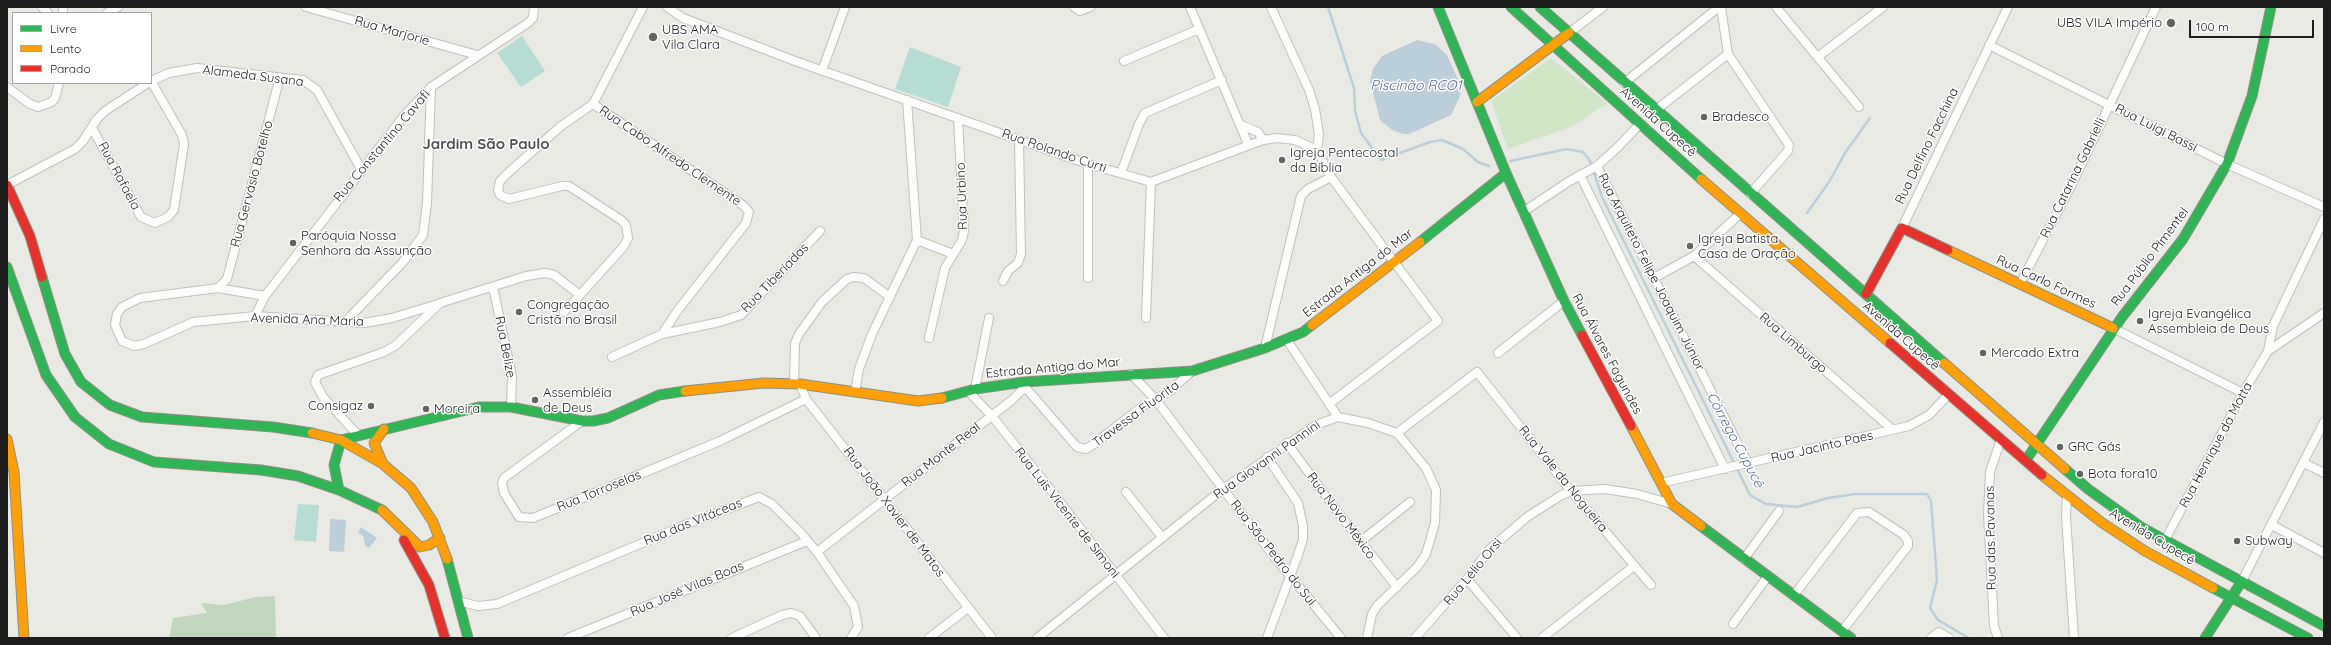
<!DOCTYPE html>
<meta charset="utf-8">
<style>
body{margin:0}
#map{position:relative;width:2331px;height:645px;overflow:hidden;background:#eaeae5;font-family:Quicksand,sans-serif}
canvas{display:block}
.frame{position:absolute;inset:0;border:8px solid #1c1c1c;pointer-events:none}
.legend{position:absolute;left:12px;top:12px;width:140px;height:72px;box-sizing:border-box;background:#fff;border:1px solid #a4a4a4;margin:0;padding:5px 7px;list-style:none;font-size:12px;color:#1c1c1c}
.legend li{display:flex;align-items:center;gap:8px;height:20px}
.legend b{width:20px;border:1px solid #a4a4a4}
.scale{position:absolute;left:2189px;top:20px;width:125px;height:18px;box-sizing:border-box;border:2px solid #1c1c1c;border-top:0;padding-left:5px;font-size:12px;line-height:14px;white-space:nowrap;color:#1c1c1c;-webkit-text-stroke:3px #fff;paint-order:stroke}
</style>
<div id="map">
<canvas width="2331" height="645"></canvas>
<div class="frame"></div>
<ul class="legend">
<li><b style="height:5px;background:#30b455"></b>Livre</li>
<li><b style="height:5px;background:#ff9f0a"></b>Lento</li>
<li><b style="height:5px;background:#e5322d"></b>Parado</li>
</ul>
<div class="scale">100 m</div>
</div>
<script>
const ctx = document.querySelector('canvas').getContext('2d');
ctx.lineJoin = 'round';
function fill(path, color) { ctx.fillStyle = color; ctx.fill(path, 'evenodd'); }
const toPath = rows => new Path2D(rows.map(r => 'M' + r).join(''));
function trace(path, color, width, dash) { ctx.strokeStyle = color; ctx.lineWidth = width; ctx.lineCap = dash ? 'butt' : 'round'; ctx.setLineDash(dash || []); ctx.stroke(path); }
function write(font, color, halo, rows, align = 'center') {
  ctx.font = font + ' Quicksand,sans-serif'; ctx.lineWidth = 3; ctx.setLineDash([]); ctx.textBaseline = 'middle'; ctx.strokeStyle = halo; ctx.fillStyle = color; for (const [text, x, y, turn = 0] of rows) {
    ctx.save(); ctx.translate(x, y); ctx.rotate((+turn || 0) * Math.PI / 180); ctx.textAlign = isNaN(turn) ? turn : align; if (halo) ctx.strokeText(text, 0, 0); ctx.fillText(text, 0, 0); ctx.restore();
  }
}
const grass = toPath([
 [1551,58,1607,103,1571,127,1508,149,1491,101]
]);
const forest = toPath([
 [275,596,276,638,169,638,173,618,207,613,201,603,223,605,256,597]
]);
const pitch = toPath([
 [522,36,545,71,521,87,497,53],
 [910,47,961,67,948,107,895,89],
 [298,504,319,505,316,542,294,540]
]);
const water = toPath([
 [1417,40,1435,44,1447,55,1460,84,1460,96,1451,115,1409,134,1403,134,1392,130,1380,120,1370,81,1373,69,1382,56],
 [330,519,346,520,344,552,329,551],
 [361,527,377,538,369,548,365,545,363,536,358,532]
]);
const stream = toPath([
 [1328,7,1354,88,1355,111,1361,133,1381,160,1430,142,1442,140,1463,149,1478,162,1489,166],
 [1510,161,1567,149,1583,152,1590,161,1602,197,1750,495,1766,504,1797,507,1828,498,1855,494,1927,494,1931,501,1937,580,1930,608,1938,620,1969,638],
 [1807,213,1829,182,1845,153,1870,118]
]);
const street = toPath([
 [42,7,48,13],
 [63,7,63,13],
 [306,7,477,55],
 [667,7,683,18,795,61,1088,164,1151,182,1263,140,1277,138,1295,140,1317,150,1331,177,1438,321,1329,404],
 [1074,7,1080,11,1090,7],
 [1190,7,1248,144],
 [1271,7,1309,90,1315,109,1319,134,1317,150],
 [1721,7,1728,54,1789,145,1788,151,1750,194],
 [1776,7,1859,107],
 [107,13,118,7],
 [1569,33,1603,7],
 [1989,45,2227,164,2324,207],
 [1819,56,1883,7],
 [1124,61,1199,29],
 [822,71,845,7],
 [151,81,169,73,197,68,303,80,317,90,361,169],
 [1624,83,1719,7],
 [7,87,30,104,38,107,52,102,55,98,59,83],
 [593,104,744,206,749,212,746,223,678,310,662,334],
 [593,104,643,7],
 [1656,110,1728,54],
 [1241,125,1258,132,1263,140],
 [92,128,141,217,155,223,168,217,174,210,184,144,182,135,151,81],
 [1088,164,1088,278],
 [1597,166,1748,464],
 [1121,173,1139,124,1145,113,1222,80],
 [1580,175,1725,469],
 [7,185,75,149,83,141,97,119,105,111,148,83],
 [1523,212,1568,182,1597,166,1617,148,1640,124],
 [1902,228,2008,7],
 [917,240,953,254],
 [1694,256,1893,430],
 [1654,278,1694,256,1740,214],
 [1003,281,1008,271,1018,263,1021,254,1019,140],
 [2020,284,2072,184,2156,7],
 [493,287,512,376,511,407],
 [218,288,227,279,280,77],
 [265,296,218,288,140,298,122,307,117,314,115,325,122,341,134,346,144,344,193,322,255,316,364,323,392,318,438,304],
 [564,312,580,295],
 [255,316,265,296,403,117,431,87,528,23,533,18,534,7],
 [1146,318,1151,182],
 [346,321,403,262,423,235,427,203,431,87],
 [2113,328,2243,393],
 [929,338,945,268,962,240,964,231,958,118],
 [1287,340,1338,417],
 [1265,348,1301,196,1308,189,1331,177],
 [2268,351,2273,326,2324,219],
 [1498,353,1564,301],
 [612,357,662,334,720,322,741,315,820,231],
 [1131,374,1156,400,1273,555,1341,638],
 [1024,382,1025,387,1077,447,1086,449,1094,444,1143,406,1170,391,1192,371],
 [794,383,795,343,799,334,822,302,847,279,853,277,864,278,890,297],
 [800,384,806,399,992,638],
 [975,389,989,318],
 [968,391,991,415,1054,494,1164,638],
 [855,392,859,369,872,334,917,240,907,100],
 [582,421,504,478,502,483,504,493,519,517,533,518,602,490,720,441,806,399],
 [1397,433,1477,372,1571,491,1651,585],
 [358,435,323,397,315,382,318,375,384,352,396,345,440,303,526,276,545,273,554,275,580,295,624,246,628,238,626,225,621,220,569,186,562,186,509,199,500,195,498,190,500,181,509,172,561,126,593,104],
 [1287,443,1336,510,1397,587],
 [2304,463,2324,473],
 [1661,483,1909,426,1929,415,1949,394],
 [1126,492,1162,537],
 [2067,496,2066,517,2074,638],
 [2272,525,2324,553],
 [2165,540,2243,393,2268,351,2324,313],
 [1360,542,1410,502],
 [817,552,1012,400,1025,387],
 [1744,559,1779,511],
 [1467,579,1517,638],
 [2242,581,2324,422],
 [1794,595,1857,513,1869,512,1904,535,1908,541,1908,546,1842,631],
 [458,601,478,606,497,604,690,523,759,497,772,504,801,533,817,552,854,606,858,627,851,638],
 [1733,624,1768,576],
 [568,638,807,541],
 [732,638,782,615,791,613,800,616,816,638],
 [929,638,968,608],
 [1037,638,1223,489,1316,425,1338,417,1368,423,1397,433,1426,468,1436,490,1435,523,1426,554,1418,566,1377,606,1372,614,1367,638],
 [1267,638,1298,555,1303,539,1303,526,1298,503,1267,457],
 [1415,638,1467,579,1490,549,1527,517,1560,496,1571,491,1605,489,1637,494,1672,504],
 [1542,638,1634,566],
 [1931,638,1939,632,1949,638],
 [1998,638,1994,626,1988,514,1990,472,2001,439]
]);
const fast = toPath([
 [1438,7,1506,173,1564,301,1582,335],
 [1511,7,1701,179],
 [1540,7,1944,363],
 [1420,242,1506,173],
 [7,267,46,375,75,417,109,444,154,462,261,470,298,476,339,490,382,510],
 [42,277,65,354,81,382,110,405,142,417,273,427,312,433],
 [942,398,975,389,1024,382,1192,371,1265,348,1303,332,1312,325],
 [341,440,479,407,511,407,582,421,593,421,608,418,659,395,685,391],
 [2026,460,2122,317,2183,239,2227,164,2252,96,2271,7],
 [2065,469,2088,489,2141,527,2324,626],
 [339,490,334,465,341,440],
 [1701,526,1851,638],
 [447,559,468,638],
 [2213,588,2308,638],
 [2205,638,2242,581]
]);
const slow = toPath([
 [1477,102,1569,33],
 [1701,179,1890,343],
 [1948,250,2113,328],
 [1312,325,1420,242],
 [1944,363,2065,469],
 [685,391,764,383,800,384,918,401,942,398],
 [1631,426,1672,504,1701,526],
 [312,433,341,440,383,464,411,488,433,522,447,559],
 [7,439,14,472,24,638],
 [383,464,374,443,384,429],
 [2042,475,2101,522,2145,551,2213,588],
 [382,510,420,547,429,545,440,538]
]);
const jam = toPath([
 [7,185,30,236,42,277],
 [1866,294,1902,228,1948,250],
 [1582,335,1631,426],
 [1890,343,2042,475],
 [404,540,429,585,445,638]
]);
const markers = [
 [2171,23,5,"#646462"],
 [653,37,5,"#646462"],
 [1704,117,4,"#646462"],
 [1282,160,4,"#646462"],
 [293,243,4,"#646462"],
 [1690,246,4,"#646462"],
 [519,312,4,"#646462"],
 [2140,321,4,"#646462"],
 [1983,353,4,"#646462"],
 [535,400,4,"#646462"],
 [371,406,4,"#646462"],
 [426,409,4,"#646462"],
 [2060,447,4,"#646462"],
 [2080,474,4,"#646462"],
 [2237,541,4,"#646462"]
];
const poiNames = [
 ["UBS VILA Império",2162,23,"right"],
 ["UBS AMA",662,30],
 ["Vila Clara",662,45],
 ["Bradesco",1712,117],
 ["Igreja Pentecostal",1290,153],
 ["da Bíblia",1290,168],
 ["Paróquia Nossa",301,236],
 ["Senhora da Assunção",301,251],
 ["Igreja Batista",1698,239],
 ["Casa de Oração",1698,254],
 ["Congregação",527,305],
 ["Cristã no Brasil",527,320],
 ["Igreja Evangélica",2148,314],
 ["Assembleia de Deus",2148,329],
 ["Mercado Extra",1991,353],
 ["Assembléia",543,393],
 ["de Deus",543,408],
 ["Consigaz",363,406,"right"],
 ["Moreira",434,409],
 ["GRC Gás",2068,447],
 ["Bota fora10",2088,474],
 ["Subway",2245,541]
];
const streetNames = [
 ["Rua Marjorie",392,31,16],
 ["Alameda Susana",253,76,7],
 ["Avenida Cupecê",1658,122,42],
 ["Rua Luigi Bassi",2156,128,27],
 ["Rua Constantino Cavafi",382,146,-50],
 ["Rua Delfino Facchina",1927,146,-64],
 ["Rua Rolando Curti",1054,151,19],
 ["Rua Cabo Alfredo Clemente",670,156,34],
 ["Rua Rafaela",119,176,62],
 ["Rua Catarina Gabrielli",2073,178,-64],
 ["Rua Gervásio Botelho",252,184,-75],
 ["Rua Urbino",962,196,-92],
 ["Rua Públio Pimentel",2150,257,-53],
 ["Rua Arquiteto Felipe Joaquim Júnior",1651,272,63],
 ["Estrada Antiga do Mar",1358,273,-38],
 ["Rua Tiberíadas",775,278,-46],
 ["Rua Carlo Formes",2046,282,25],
 ["Avenida Ana Maria",307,320,2],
 ["Avenida Cupecê",1901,336,41],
 ["Rua Limburgo",1793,343,41],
 ["Rua Belize",505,347,79],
 ["Rua Álvares Fagundes",1607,354,62],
 ["Estrada Antiga do Mar",1053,368,-5],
 ["Travessa Fluorita",1136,414,-36],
 ["Rua Henrique da Motta",2216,445,-62],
 ["Rua Jacinto Paes",1822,447,-13],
 ["Rua Monte Real",941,455,-38],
 ["Rua Giovanni Pannini",1267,460,-35],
 ["Rua Vale da Nogueira",1563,479,51],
 ["Rua Torroselas",599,491,-22],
 ["Rua João Xavier de Matos",894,512,53],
 ["Rua Luis Vicente de Simoni",1067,513,52],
 ["Rua Novo México",1341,516,53],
 ["Rua das Vitáceas",693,522,-22],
 ["Avenida Cupecê",2152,537,31],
 ["Rua das Pavanas",1991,538,-91],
 ["Rua São Pedro do Sul",1273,553,52],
 ["Rua Lélio Orsi",1473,572,-50],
 ["Rua José Vilas Boas",687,589,-23]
];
const waterNames = [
 ["Piscinão RCO1",1416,86],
 ["Córrego Cupucê",1735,440,62]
];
const quarterNames = [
 ["Jardim São Paulo",486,144]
];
fill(grass, '#d1e5c7');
fill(forest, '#c1d7bd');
fill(pitch, '#b5ddd3');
fill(water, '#bcceda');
trace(stream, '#bcceda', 2.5);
trace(street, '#c0c0bd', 10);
trace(fast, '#8d9280', 11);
trace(slow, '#8d9280', 11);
trace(jam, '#8d9280', 11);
trace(street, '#fcfcfb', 8);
trace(fast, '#30b455', 9);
trace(slow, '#ff9f0a', 9);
trace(jam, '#e5322d', 9);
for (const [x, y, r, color] of markers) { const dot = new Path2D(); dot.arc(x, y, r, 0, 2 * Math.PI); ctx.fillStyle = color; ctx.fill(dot); trace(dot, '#fff', 1.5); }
write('13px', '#1c1c1c', '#fff', poiNames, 'left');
write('13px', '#1c1c1c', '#fff', streetNames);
write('italic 14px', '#556b9f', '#fff', waterNames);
write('bold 15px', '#4f4f4f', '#fff', quarterNames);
</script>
